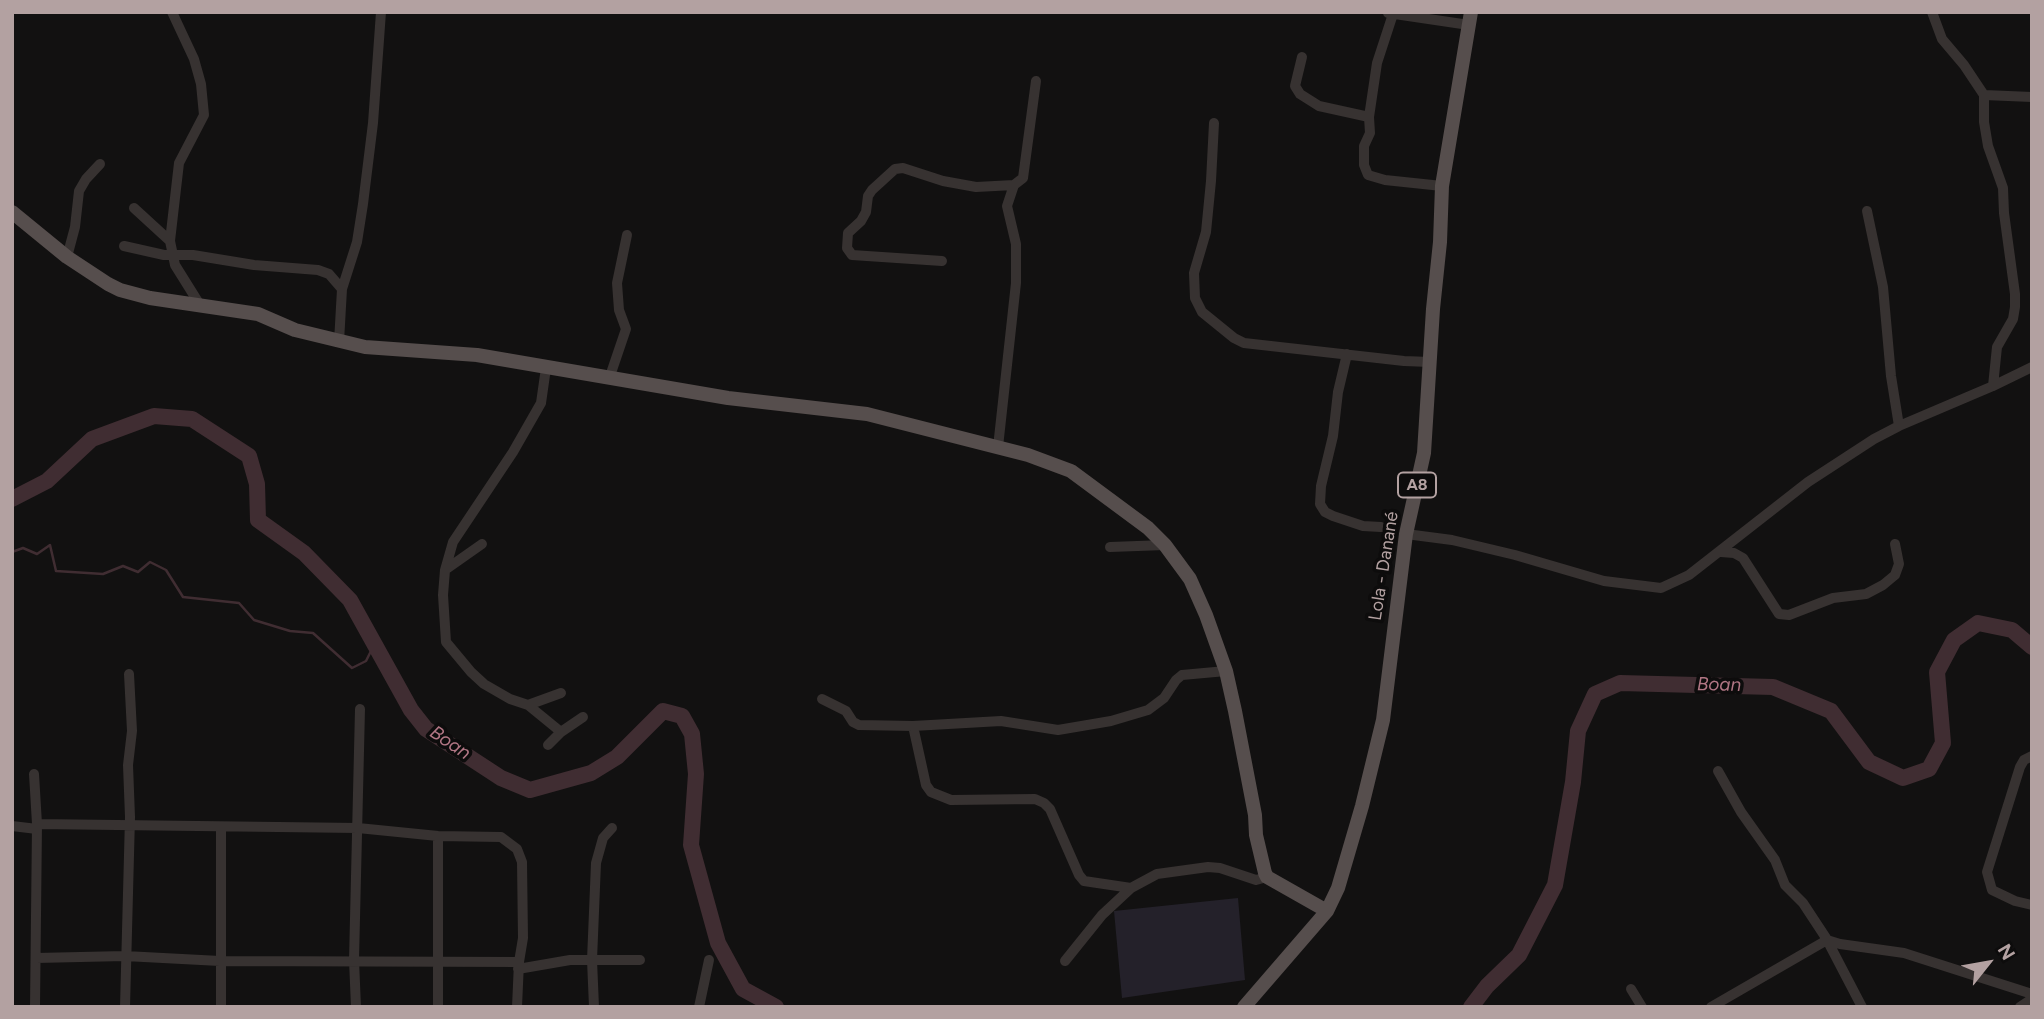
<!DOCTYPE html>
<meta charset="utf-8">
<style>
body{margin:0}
#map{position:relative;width:2044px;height:1019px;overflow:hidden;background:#121111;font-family:Figtree,sans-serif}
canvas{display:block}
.frame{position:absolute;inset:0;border:14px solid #b3a1a1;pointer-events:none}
.north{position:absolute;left:1953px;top:928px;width:70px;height:70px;-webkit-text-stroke:5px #0d0c0c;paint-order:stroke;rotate:59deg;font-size:19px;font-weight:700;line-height:28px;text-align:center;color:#b3a1a1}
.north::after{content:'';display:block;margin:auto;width:24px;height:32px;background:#b3a1a1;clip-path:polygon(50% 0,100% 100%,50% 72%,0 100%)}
</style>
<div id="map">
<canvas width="2044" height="1019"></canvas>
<div class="frame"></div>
<div class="north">N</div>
</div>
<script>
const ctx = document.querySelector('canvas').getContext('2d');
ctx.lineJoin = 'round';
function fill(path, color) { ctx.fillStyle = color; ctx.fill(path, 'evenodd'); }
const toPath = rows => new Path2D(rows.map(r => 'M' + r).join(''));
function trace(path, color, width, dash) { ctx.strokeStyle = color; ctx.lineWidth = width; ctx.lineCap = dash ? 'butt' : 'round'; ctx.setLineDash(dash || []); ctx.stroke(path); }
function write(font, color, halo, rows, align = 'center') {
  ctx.font = font + ' Figtree,sans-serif'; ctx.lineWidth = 7; ctx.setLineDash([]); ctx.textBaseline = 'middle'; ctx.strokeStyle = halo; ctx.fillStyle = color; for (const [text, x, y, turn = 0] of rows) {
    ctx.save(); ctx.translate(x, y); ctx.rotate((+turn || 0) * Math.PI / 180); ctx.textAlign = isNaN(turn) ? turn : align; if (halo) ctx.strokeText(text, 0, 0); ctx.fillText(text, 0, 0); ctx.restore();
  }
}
const green = toPath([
 [1238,898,1245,980,1122,998,1114,911]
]);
const stream = toPath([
 [12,552,23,548,37,554,50,545,56,571,103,574,123,566,138,572,150,562,166,570,183,597,239,603,254,620,290,631,313,633,352,668,366,661,375,643]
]);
const river = toPath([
 [12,499,47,481,92,439,154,416,192,419,249,456,257,484,258,520,304,553,350,600,411,710,426,729,501,778,530,790,591,773,617,757,663,711,682,716,692,734,696,774,691,845,718,943,743,989,776,1007],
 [1471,1007,1487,986,1519,955,1555,885,1573,782,1578,731,1595,694,1620,683,1773,687,1831,711,1869,762,1903,778,1929,769,1943,743,1937,672,1954,640,1978,623,2012,630,2032,647]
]);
const minor = toPath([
 [1388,13,1469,25],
 [1393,14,1377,63,1369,117,1370,133,1364,146,1364,165,1368,175,1385,180,1442,186],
 [1302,57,1295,86,1300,94,1319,106,1369,117],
 [1984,95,2032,97],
 [1214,123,1211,181,1206,232,1194,273,1195,298,1202,312,1234,338,1244,343,1404,361,1430,362],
 [134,208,170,241,175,265,200,305],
 [1867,211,1883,287,1891,376,1899,426],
 [170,241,179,163,204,115,201,84,194,59,172,12],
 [124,246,164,255,193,255,254,265,318,270,329,274,342,289],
 [67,257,75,227,79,191,86,179,100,164],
 [942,261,852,255,847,248,848,233,861,221,866,212,868,196,872,190,895,169,903,168,943,181,976,187,1014,185],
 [339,342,342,289,357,242,363,204,373,123,381,12],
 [1347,354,1338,392,1333,436,1321,486,1320,504,1325,512,1333,516,1363,526,1381,527],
 [546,368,541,403,513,452,453,542,445,570,443,595,446,642,471,672,484,684,510,699,528,705,561,693],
 [609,379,626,329,619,310,617,283,627,235],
 [1993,386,2032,367],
 [998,447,1016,283,1016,244,1007,206,1014,185,1023,178,1036,81],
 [1406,534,1452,540,1515,555,1604,581,1661,588,1689,575,1808,482,1874,439,1899,426,1993,386,1997,347,2013,319,2015,307,2015,294,2004,213,2003,188,1988,146,1984,122,1984,95,1964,65,1942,39,1932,12],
 [1110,547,1165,545],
 [1721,552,1734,553,1743,558,1779,614,1789,615,1833,598,1866,594,1883,585,1895,575,1899,564,1895,544],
 [445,570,482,544],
 [822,699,846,711,853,722,859,725,913,726,1001,721,1058,730,1111,721,1148,710,1164,698,1176,680,1182,675,1226,671],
 [528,705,561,732],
 [913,726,926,785,931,792,951,800,1035,799,1044,803,1050,809,1079,875,1084,881,1131,888],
 [548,745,561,732,583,717],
 [2032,756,2024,760,2020,767,1987,872,1992,890,2015,901,2032,905],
 [1718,771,1741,812,1775,860,1785,885,1803,903,1826,938,1862,1007],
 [34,774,37,824,35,1007],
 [37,824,358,828,438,836,501,837,517,849,522,862,523,938,519,962,517,1007],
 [12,826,37,829],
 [438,836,438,1007],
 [36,958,125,956,220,961,519,962],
 [1065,961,1102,915,1131,888,1157,874,1208,867,1220,868,1256,880,1267,877],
 [518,969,570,960,640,960],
 [1631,989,1642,1007],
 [125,1007,130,817,128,765,132,731,129,674],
 [221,1007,221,827],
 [356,1007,354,960,360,709],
 [594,1007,592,960,596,863,603,838,612,828],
 [699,1007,709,960],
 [1711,1007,1827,940,1840,944,1904,953,2032,994],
 [2020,1007,2032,999]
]);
const major = toPath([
 [12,212,67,257,108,284,120,290,150,298,258,314,295,330,365,347,477,355,728,398,867,414,1028,455,1071,471,1148,528,1165,545,1190,579,1206,615,1226,671,1235,711,1255,815,1256,835,1265,873,1267,877,1327,911],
 [1244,1007,1327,911,1338,888,1362,806,1383,720,1406,534,1424,453,1433,309,1440,242,1442,186,1471,12]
]);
const shields = [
 [1417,485,38]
];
const shieldNames = [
 ["A8",1417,485]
];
const streetNames = [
 ["Lola - Danané",1384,566,-81]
];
const waterNames = [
 ["Boan",1719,685,1],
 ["Boan",450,743,34]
];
fill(green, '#24212a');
trace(stream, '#402d32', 2.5);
trace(river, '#402d32', 16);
trace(minor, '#373231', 10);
trace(major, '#564e4d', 14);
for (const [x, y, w] of shields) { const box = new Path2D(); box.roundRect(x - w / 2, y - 12.5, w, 25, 5); ctx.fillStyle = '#0d0c0c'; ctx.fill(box); trace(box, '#b3a1a1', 2); }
write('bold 16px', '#b3a1a1', null, shieldNames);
write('18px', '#b3a1a1', '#0d0c0c', streetNames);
write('italic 19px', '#b17684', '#0d0c0c', waterNames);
</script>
